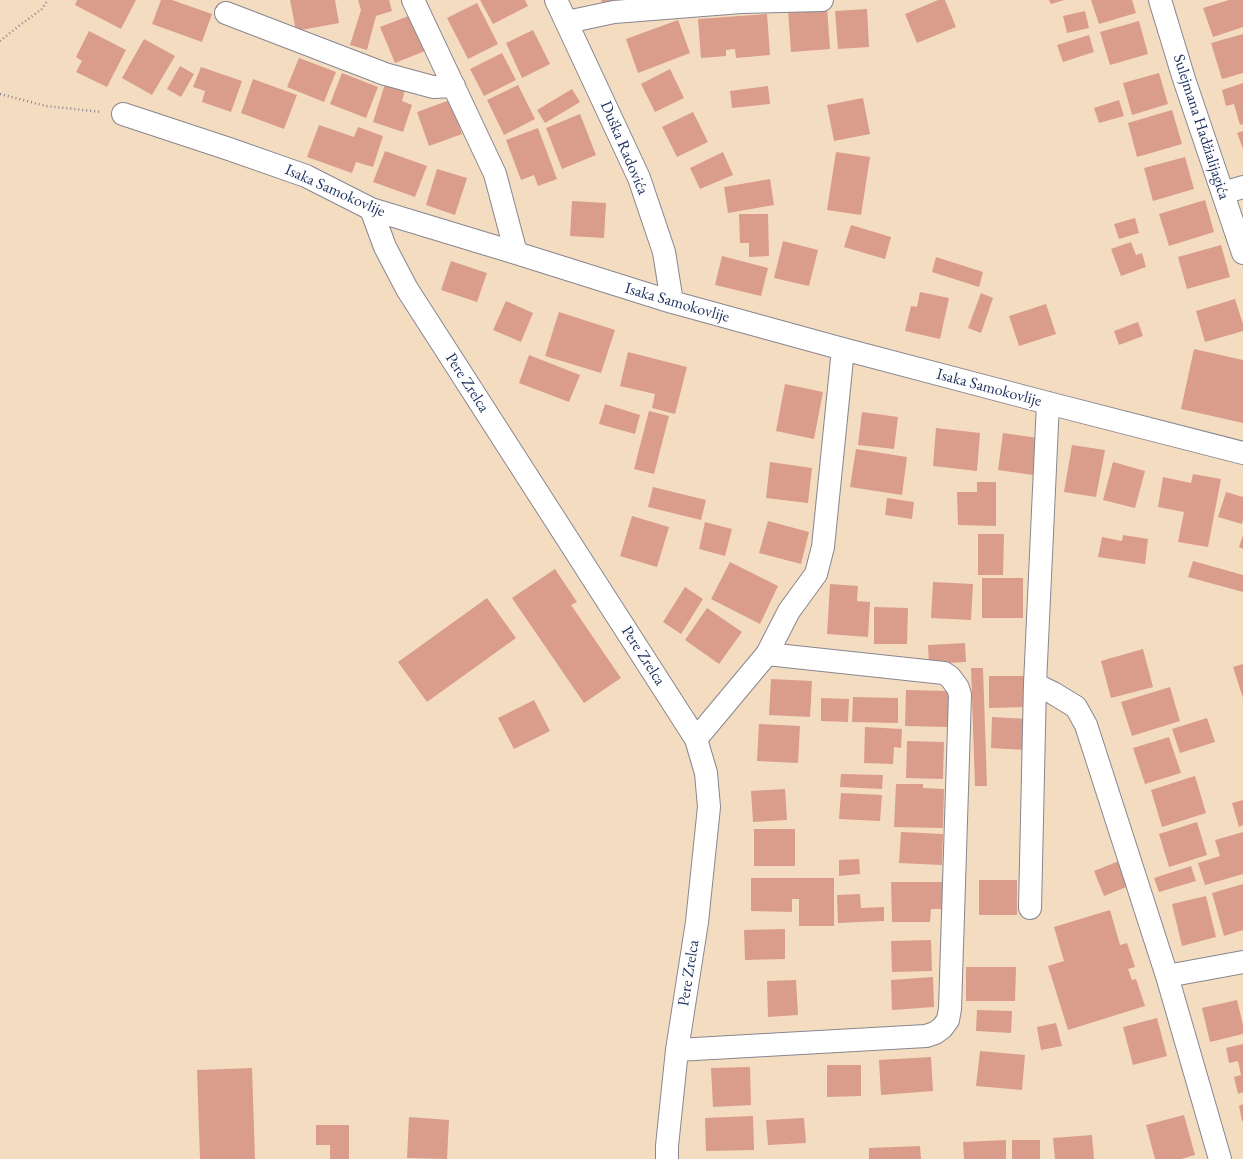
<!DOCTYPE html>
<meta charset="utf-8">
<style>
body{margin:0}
canvas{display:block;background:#f4dcc0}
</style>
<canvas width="1243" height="1159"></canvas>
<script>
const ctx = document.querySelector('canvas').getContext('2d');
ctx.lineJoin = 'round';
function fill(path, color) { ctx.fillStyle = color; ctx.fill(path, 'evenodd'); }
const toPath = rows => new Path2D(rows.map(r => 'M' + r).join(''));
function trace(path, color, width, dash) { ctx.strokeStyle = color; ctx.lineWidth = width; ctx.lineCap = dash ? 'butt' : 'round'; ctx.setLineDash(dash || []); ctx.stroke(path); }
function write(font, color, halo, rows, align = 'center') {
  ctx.font = font + ' "EB Garamond",serif'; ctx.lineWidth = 3.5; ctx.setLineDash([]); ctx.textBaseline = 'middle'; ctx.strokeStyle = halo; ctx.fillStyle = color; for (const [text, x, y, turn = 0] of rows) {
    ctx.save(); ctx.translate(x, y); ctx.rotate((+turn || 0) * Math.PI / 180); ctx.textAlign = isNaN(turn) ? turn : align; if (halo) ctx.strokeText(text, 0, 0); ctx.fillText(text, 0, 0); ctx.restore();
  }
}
const building = toPath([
 [77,0,136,0,121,29,75,5],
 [161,0,172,0,212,14,202,42,152,24],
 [290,0,335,0,339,23,296,31],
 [358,0,389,0,392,11,376,16,367,50,350,45,361,10],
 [480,0,525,0,528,6,493,24],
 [601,0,618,0,604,6],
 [938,0,945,0,956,27,917,43,905,14],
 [1049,0,1064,0,1051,4],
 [1091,0,1132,0,1136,13,1099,24],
 [1229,0,1243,0,1243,27,1213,37,1203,8],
 [477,3,498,44,468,59,447,18],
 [827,7,830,49,791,52,788,10],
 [867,9,869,47,838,49,835,11],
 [1085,11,1089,28,1067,33,1063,16],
 [767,14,770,55,736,58,735,49,726,50,726,56,701,58,698,19],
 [411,15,425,51,395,63,380,27],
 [678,20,690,53,638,73,626,39],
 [1139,21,1148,54,1110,65,1100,32],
 [533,30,550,64,522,78,506,43],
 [89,31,126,50,107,87,76,72,82,61,76,57],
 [1243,34,1243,73,1222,79,1211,43],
 [1089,35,1094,52,1063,62,1057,45],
 [144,39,175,56,152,95,122,78],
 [502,53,516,80,484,96,470,69],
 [299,58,336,72,324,102,287,87],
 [180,66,194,74,181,97,167,89],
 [201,67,242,81,231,112,202,102,205,91,193,87],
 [670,69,684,98,655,112,641,84],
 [342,73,378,87,366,118,330,104],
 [1159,73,1168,104,1132,115,1123,83],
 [253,79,297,95,284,129,241,113],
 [1243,83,1243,124,1240,125,1234,104,1226,106,1222,90],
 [385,84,405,90,402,101,412,105,403,132,373,122],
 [518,85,535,119,504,135,487,100],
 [768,86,770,104,732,108,730,91],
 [572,89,580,102,545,123,537,110],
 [863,98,870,134,834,141,827,105],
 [450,100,462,134,429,146,417,112],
 [1119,100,1124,116,1099,123,1094,108],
 [1172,110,1182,144,1137,157,1128,123],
 [693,112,708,142,677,157,662,127],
 [580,114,596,155,562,169,546,128],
 [319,125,354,137,358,127,383,136,373,167,356,162,352,173,307,157],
 [538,128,557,179,538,186,534,175,521,180,506,140],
 [1243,131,1243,149,1237,133],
 [385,151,427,166,415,197,373,182],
 [723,152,733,175,700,189,690,168],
 [836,152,870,157,861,215,827,210],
 [1185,157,1194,189,1153,201,1144,168],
 [437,169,467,178,455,215,426,205],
 [770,179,774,205,728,213,724,187],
 [1205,200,1214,232,1169,246,1159,214],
 [572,201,606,203,604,238,570,236],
 [739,214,768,214,769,256,749,257,749,243,740,243],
 [1135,218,1139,233,1119,239,1114,224],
 [851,225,891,237,885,259,844,247],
 [783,241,818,250,809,286,774,278],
 [1131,242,1136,255,1142,253,1146,267,1121,276,1111,249],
 [1221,245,1230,277,1187,289,1178,257],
 [722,256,768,268,761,296,715,285],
 [936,257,983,272,979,287,932,272],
 [451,261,487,273,477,302,441,290],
 [920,292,949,298,940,339,905,331,911,306,917,307],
 [981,293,993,298,981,333,968,328],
 [1235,299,1243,324,1243,331,1205,342,1196,311],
 [506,301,533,313,521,342,493,330],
 [1046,304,1056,334,1019,346,1009,316],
 [559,312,615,330,601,373,545,356],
 [1138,322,1143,336,1119,345,1114,331],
 [1194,349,1243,360,1243,423,1181,409],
 [628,352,687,367,675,414,652,408,655,394,620,386],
 [529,355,580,375,569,402,519,383],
 [785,384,823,392,814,439,776,431],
 [605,404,640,415,635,434,599,424],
 [649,411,669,416,654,474,634,469],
 [862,412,898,417,894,449,858,445],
 [936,428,980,433,977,471,933,466],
 [1003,433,1038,438,1033,475,998,470],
 [1072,445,1105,450,1096,497,1064,492],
 [856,449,907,457,902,495,850,487],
 [770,462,812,468,808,503,766,498],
 [1113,462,1145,471,1135,508,1103,500],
 [1193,474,1221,479,1208,547,1178,542,1184,512,1158,507,1163,477,1191,483],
 [977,482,996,482,996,526,958,525,957,492,977,492],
 [653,487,706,500,701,520,648,507],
 [1226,492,1243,497,1243,519,1242,524,1218,517],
 [887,498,914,502,912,519,885,515],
 [632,516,669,527,657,567,620,556],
 [768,521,809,532,801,564,759,553],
 [705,522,732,529,725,556,699,549],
 [978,534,1004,534,1003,575,978,575],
 [1123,535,1148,539,1145,564,1098,557,1102,537,1122,541],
 [1243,535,1243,549,1239,547],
 [1193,561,1243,575,1243,592,1188,577],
 [730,562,778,586,760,624,711,599],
 [555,569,577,602,571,605,621,678,584,703,512,598],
 [982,578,1023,578,1023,618,982,618],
 [933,582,973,584,971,620,931,618],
 [830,584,858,586,857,601,870,602,868,637,827,634],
 [685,587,703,599,681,634,663,622],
 [487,598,516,638,427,702,398,662],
 [874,607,908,608,907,644,874,644],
 [707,608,742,632,719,664,685,640],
 [965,643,966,662,929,664,928,645],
 [1143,649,1153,687,1111,698,1101,661],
 [1243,664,1243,698,1233,667],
 [971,668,983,668,987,786,975,786],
 [989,676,1028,676,1028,707,989,708],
 [771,679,812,681,810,717,769,715],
 [1170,687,1180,721,1132,736,1121,702],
 [906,690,949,691,948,727,905,726],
 [853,697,898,698,898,723,852,722],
 [821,698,849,699,848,722,821,721],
 [534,700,550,731,514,749,498,718],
 [992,717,1028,719,1026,750,991,748],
 [1207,718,1215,742,1180,753,1172,729],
 [759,724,800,726,798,763,757,761],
 [865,727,902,729,901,748,894,747,893,764,864,763],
 [1169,737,1181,773,1145,784,1133,748],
 [907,741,944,742,943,779,906,778],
 [841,774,883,775,882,789,840,787],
 [1195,776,1206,813,1162,827,1151,790],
 [896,784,923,784,923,788,944,789,943,828,894,827],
 [785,789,787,820,753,822,751,791],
 [841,793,882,795,880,821,839,819],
 [1243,800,1243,825,1239,827,1232,803],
 [1197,822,1207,855,1169,867,1159,834],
 [754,829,795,829,795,866,754,866],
 [901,832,943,834,942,865,899,863],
 [1243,832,1243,874,1205,885,1198,863,1220,856,1215,840],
 [859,859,860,874,839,876,839,860],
 [1119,861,1129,886,1104,896,1094,871],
 [1191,866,1196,881,1159,892,1154,878],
 [751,878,834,878,834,926,799,926,799,899,792,899,792,912,751,911],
 [979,880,1017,880,1017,915,979,915],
 [891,882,945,882,945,909,931,909,930,922,892,922],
 [1243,884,1243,930,1224,936,1212,893],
 [860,894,861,908,884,907,884,921,838,923,837,895],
 [1206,896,1216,937,1182,946,1172,904],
 [1110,910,1120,945,1127,943,1135,967,1128,969,1132,980,1136,979,1145,1006,1068,1030,1048,966,1064,961,1054,927],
 [785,929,785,959,745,960,744,930],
 [931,940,932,971,892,972,891,941],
 [966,967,1016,967,1015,1001,966,1001],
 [933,977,934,1007,892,1010,891,980],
 [796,980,798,1015,768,1017,767,981],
 [1237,1000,1243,1025,1243,1034,1210,1042,1202,1008],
 [977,1010,1012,1011,1011,1033,976,1031],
 [1157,1018,1167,1056,1133,1065,1123,1027],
 [1056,1023,1062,1046,1041,1050,1037,1027],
 [1243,1044,1243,1092,1238,1094,1234,1077,1241,1075,1238,1061,1229,1063,1226,1048],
 [980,1051,1025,1055,1022,1090,976,1086],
 [931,1057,933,1091,881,1095,879,1060],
 [827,1065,861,1065,861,1096,827,1097],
 [750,1067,751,1105,713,1107,711,1068],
 [252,1068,255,1159,200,1159,197,1070],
 [1243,1104,1243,1121,1242,1121,1239,1106],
 [1184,1115,1195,1155,1181,1159,1155,1159,1146,1125],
 [753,1116,754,1150,706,1151,705,1118],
 [409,1117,449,1120,447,1159,407,1158],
 [804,1118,806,1143,768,1145,766,1120],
 [316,1125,349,1125,349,1159,330,1159,330,1145,316,1145],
 [1092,1135,1094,1159,1055,1159,1053,1138],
 [1006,1140,1006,1159,964,1159,963,1142],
 [1012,1140,1040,1140,1040,1159,1012,1159],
 [920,1146,921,1159,869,1159,869,1148]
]);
const path = toPath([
 [0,41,20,25,42,9,48,0],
 [0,94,46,106,102,112]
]);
const minor = toPath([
 [413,0,495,174,516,253],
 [556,0,639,178,664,252,672,302],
 [1160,0,1184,79,1243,253],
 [226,13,385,74,433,87,454,86],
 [567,22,614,12,741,2,822,0],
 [123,114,229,149,306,176,371,209,516,253,672,302,843,349,1048,403,1243,453],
 [1223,193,1243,187],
 [371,209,385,247,407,289,696,739,706,773,709,807,697,922,677,1050,667,1146,667,1159],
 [1035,684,1053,693,1076,707,1086,725,1167,976,1220,1159],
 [696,739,767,654],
 [1030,908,1035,684,1048,403],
 [1167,976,1243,962],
 [677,1050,926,1036,935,1033,942,1028,948,1020,950,1009,960,695,958,688,950,677,944,673,767,654,789,611,816,574,823,547,843,349]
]);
const streetNames = [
 ["Sulejmana Hadžialijagića",1201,127,72],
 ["Duška Radovića",624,148,67],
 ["Isaka Samokovlije",335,191,24],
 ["Isaka Samokovlije",677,303,16],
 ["Pere Zrelca",467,383,57],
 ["Isaka Samokovlije",989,388,15],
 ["Pere Zrelca",643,656,57],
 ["Pere Zrelca",689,973,-81]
];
fill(building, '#da9d8c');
trace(minor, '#88868f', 24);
trace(path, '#88868f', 2.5, [1, 3]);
trace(minor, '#fff', 22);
write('16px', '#1b2f5e', '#fff', streetNames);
</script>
